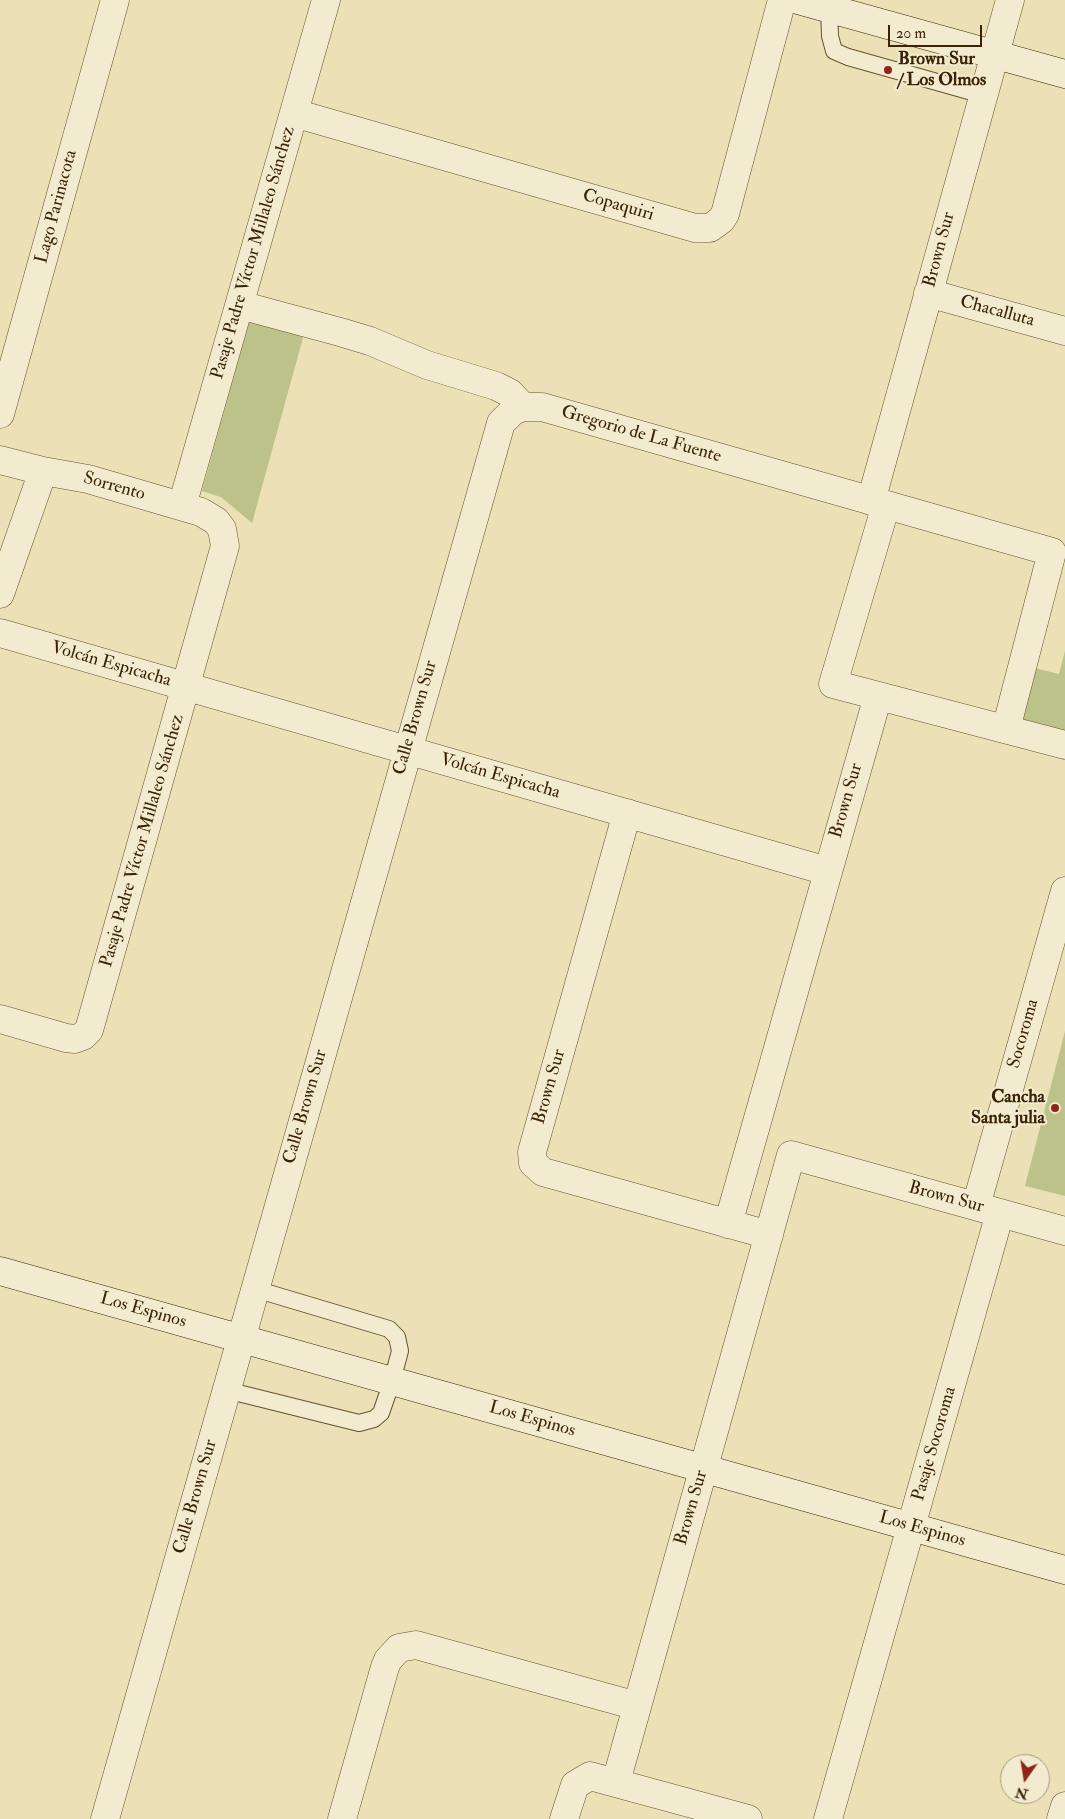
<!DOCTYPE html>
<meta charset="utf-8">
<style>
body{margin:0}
#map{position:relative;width:1065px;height:1819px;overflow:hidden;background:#ebe0b6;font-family:"IM FELL Double Pica",serif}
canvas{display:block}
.north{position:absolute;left:1000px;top:1754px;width:50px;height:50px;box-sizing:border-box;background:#f2ebd0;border:1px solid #a99b7f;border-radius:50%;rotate:193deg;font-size:14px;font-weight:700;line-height:20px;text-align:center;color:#3b2306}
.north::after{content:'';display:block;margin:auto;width:18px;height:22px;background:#8f2418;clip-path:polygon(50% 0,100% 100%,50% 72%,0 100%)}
.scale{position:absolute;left:888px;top:25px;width:94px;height:22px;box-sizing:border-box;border:2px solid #3b2306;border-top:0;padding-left:6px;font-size:15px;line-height:18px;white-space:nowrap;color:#3b2306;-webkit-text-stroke:4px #f2ebd0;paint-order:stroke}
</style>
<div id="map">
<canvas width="1065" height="1819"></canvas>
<div class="north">N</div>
<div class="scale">20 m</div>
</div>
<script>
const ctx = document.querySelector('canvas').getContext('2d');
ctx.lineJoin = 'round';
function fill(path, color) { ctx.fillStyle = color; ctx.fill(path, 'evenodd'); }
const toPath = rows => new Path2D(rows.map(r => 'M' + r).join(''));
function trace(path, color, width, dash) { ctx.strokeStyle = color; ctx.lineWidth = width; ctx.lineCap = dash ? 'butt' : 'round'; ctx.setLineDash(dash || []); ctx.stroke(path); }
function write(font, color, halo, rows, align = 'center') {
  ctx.font = font + ' "IM FELL Double Pica",serif'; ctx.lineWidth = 4; ctx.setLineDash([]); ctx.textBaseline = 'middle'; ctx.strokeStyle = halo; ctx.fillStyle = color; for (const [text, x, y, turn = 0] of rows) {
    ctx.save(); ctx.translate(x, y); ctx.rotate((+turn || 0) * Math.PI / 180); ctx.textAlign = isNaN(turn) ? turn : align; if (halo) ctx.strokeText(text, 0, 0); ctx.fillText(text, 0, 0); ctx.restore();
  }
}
const green = toPath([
 [250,319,304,334,252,523,221,497,202,491],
 [1065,651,1065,735,1020,723,1034,668,1059,674],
 [1065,1031,1065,1196,1025,1186]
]);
const lane = toPath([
 [829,9,830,36,834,51,848,57,983,95],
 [226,1390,359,1423,374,1419,381,1413,392,1381,400,1351,397,1337,389,1329,255,1289]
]);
const street = toPath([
 [294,113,695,228,710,228,721,220,725,214,782,0],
 [928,293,1065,331],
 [240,305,340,332,370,341,427,365,496,386,510,393,523,407],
 [0,414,115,0],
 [0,460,43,471,88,479,201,512,216,521,222,529,225,546,89,1030,83,1036,75,1039,66,1038,0,1019],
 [871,501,1010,0],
 [886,505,833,684,1065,745],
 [182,506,326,0],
 [0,594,43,471],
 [0,633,827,871],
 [1006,729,1052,552],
 [627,813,532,1152,533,1163,543,1172,769,1235],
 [976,1206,1065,891],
 [728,1224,878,696],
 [616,1782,791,1155,1065,1231],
 [105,1819,501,423,513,411,523,407,542,407,1052,552],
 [342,1819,385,1667,388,1660,399,1648,416,1645,637,1706],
 [564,1819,575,1785,590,1776,748,1819],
 [828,1819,1000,1213],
 [1061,1819,1065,1806]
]);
const secondary = toPath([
 [798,0,1065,74],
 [0,1271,1065,1570]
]);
const markers = [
 [888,70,5,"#8f2418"],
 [1055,1108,5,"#8f2418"]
];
const poiNames = [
 ["Brown Sur",898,60],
 ["/ Los Olmos",898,81],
 ["Cancha",1045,1098,"right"],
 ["Santa julia",1045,1119,"right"]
];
const streetNames = [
 ["Copaquiri",618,206,16],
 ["Lago Parinacota",57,207,-75],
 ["Brown Sur",940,250,-75],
 ["Pasaje Padre Víctor Millaleo Sánchez",254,253,-74],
 ["Chacalluta",997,312,15],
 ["Gregorio de La Fuente",641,435,16],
 ["Sorrento",114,487,16],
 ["Volcán Espicacha",111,665,16],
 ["Calle Brown Sur",416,718,-74],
 ["Volcán Espicacha",500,777,16],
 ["Brown Sur",847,801,-74],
 ["Pasaje Padre Víctor Millaleo Sánchez",143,841,-74],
 ["Socoroma",1024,1034,-74],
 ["Brown Sur",550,1087,-74],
 ["Calle Brown Sur",306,1107,-74],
 ["Brown Sur",946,1198,15],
 ["Los Espinos",143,1311,16],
 ["Los Espinos",532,1420,16],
 ["Pasaje Socoroma",935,1444,-74],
 ["Calle Brown Sur",196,1497,-74],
 ["Brown Sur",692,1508,-74],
 ["Los Espinos",922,1530,16]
];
fill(green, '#bdc18a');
trace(lane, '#675232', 18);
trace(street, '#675232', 29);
trace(secondary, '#3b2306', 29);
trace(lane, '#f2ebd0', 16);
trace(street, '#f2ebd0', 28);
trace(secondary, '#f2ebd0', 28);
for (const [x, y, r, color] of markers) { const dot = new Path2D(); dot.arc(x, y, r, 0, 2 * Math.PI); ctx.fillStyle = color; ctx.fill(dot); trace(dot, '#f2ebd0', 2); }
write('bold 18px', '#3b2306', '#f2ebd0', poiNames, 'left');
write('18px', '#3b2306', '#f2ebd0', streetNames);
</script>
